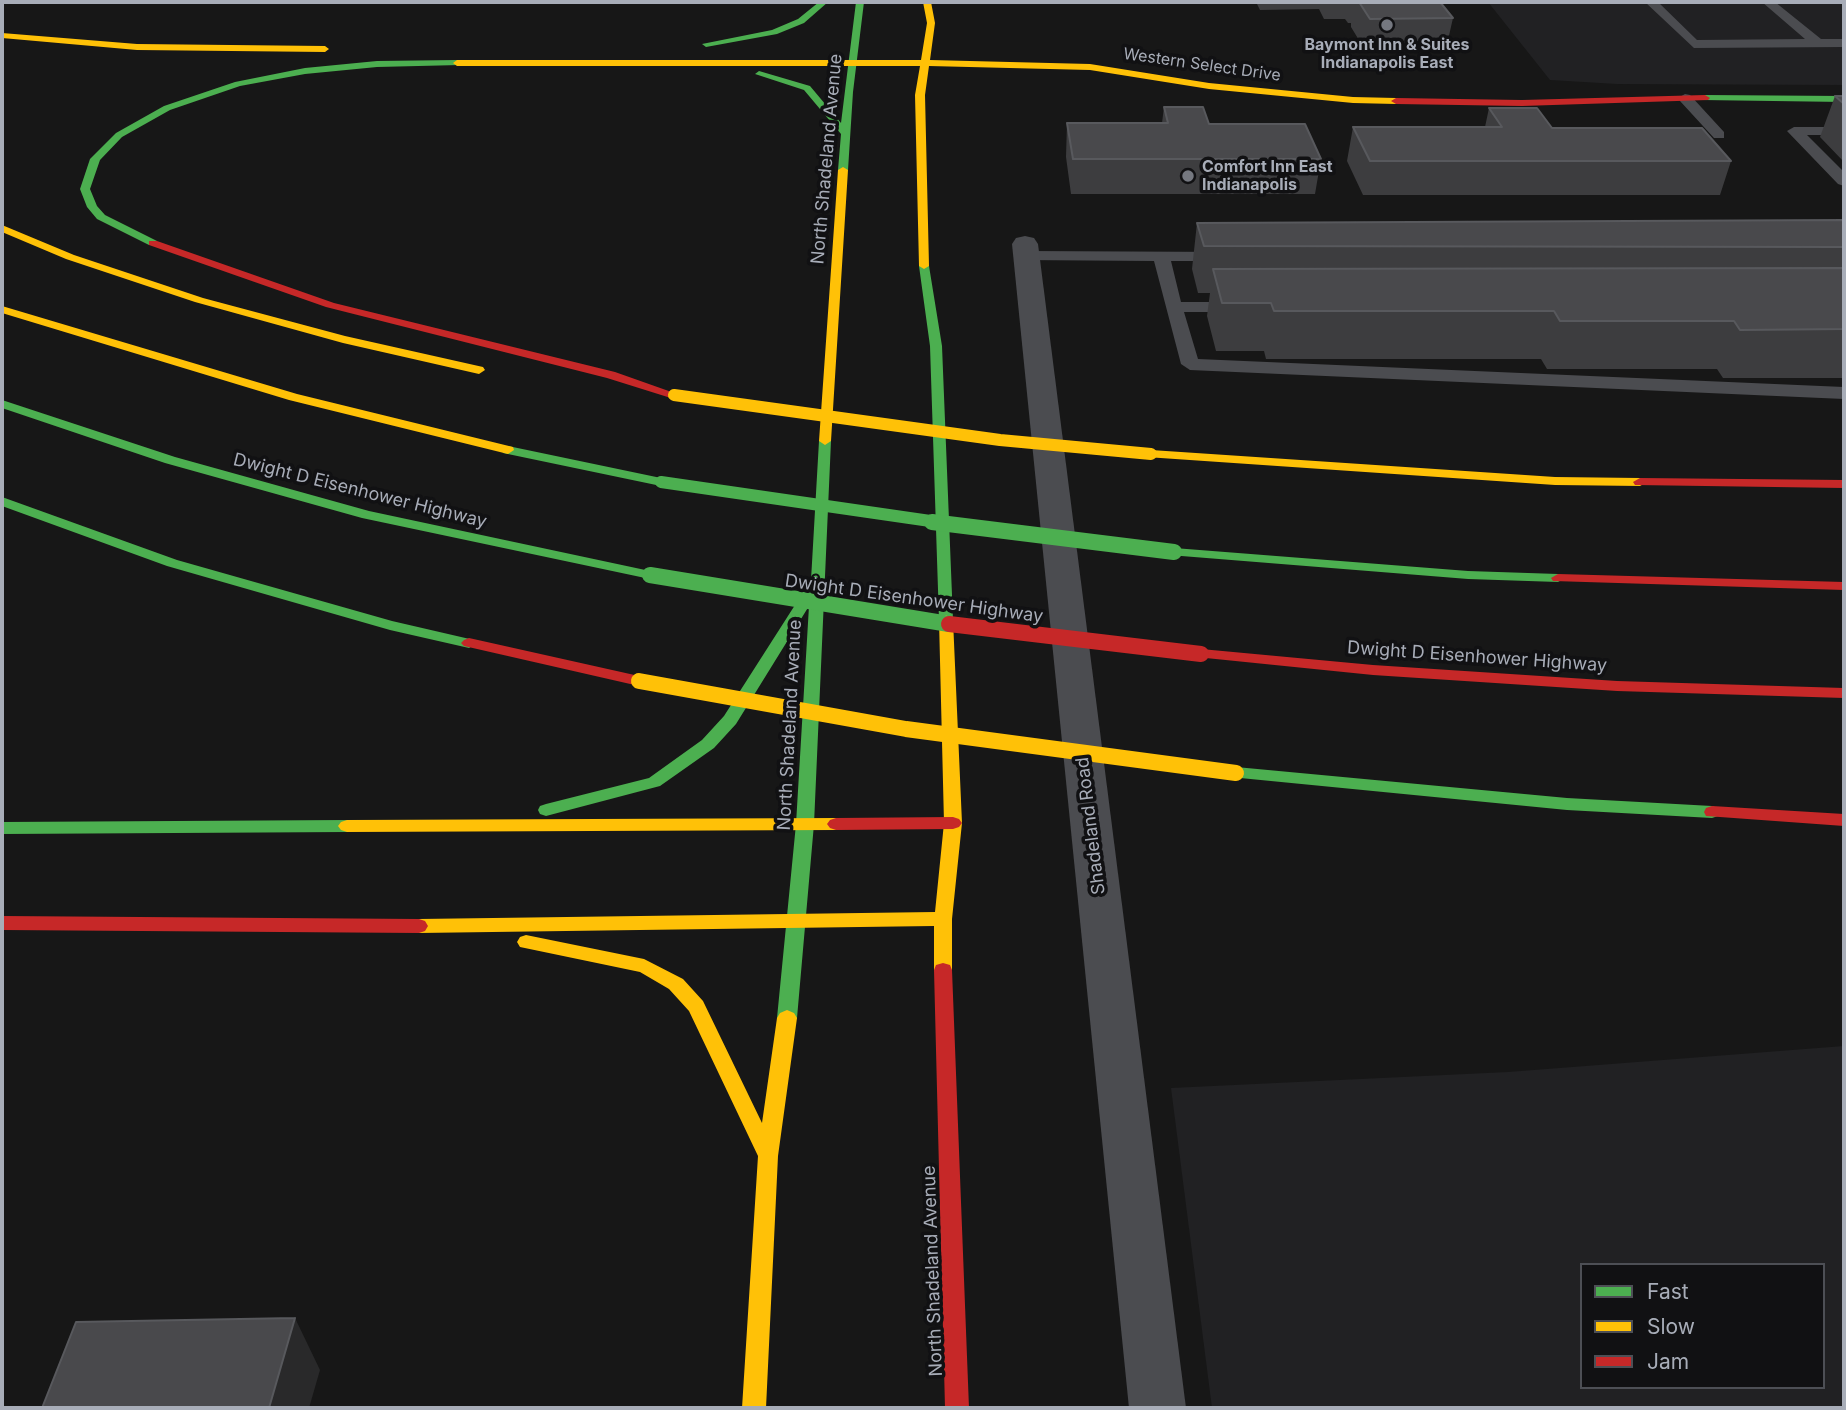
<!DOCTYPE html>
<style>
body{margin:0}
#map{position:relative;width:1846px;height:1410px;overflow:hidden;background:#171717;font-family:Inter,sans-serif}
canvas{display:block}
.frame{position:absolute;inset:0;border:4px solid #a8adb8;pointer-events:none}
.legend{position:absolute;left:1580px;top:1263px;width:245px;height:126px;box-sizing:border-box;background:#111113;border:2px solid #4d4f55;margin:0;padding:9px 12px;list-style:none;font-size:21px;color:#a8adb8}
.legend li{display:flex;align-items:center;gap:14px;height:35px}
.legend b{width:35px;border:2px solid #4d4f55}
</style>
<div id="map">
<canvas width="1846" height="1410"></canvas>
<div class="frame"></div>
<ul class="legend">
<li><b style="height:9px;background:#4caf50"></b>Fast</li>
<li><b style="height:9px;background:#ffc107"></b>Slow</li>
<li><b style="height:9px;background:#c62828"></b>Jam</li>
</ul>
</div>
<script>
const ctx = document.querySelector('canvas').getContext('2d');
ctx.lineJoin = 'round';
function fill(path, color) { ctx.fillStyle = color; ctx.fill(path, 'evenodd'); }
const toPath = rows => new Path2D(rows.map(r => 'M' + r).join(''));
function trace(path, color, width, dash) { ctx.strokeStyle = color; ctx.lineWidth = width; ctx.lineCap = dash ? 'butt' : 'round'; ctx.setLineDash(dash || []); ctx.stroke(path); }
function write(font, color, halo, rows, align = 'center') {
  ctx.font = font + ' Inter,sans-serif'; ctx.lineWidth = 7; ctx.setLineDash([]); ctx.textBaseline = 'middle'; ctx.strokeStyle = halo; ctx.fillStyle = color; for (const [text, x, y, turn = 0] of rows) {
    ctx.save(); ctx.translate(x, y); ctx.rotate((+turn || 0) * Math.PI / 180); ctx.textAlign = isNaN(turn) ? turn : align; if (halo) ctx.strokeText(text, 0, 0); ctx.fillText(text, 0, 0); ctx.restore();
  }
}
const built = toPath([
 [1488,2,1844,2,1844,85,1617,84,1550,80],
 [1844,1046,1844,1408,1212,1408,1171,1088,1508,1072],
 [1582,1265,1823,1265,1823,1387,1582,1387]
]);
const lane = toPath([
 [1645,2,1658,2,1697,40,1805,39,1762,2,1775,2,1821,39,1844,39,1844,47,1694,48,1645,2],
 [1685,94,1690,95,1724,132,1724,138,1714,138,1680,101,1678,98,1685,94],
 [1844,127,1844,135,1807,135,1844,172,1844,186,1838,184,1787,131,1794,127,1844,127],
 [1026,251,1230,252,1232,256,1230,260,1224,261,1171,261,1181,302,1242,302,1251,307,1242,312,1184,312,1198,359,1844,387,1844,399,1190,370,1181,364,1154,261,1020,260,1018,256,1020,252,1026,251]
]);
const street = toPath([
 [1025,236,1034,238,1038,244,1186,1408,1129,1408,1012,244,1016,238,1025,236]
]);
const fast = toPath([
 [819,2,828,2,804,23,777,34,706,47,702,44,772,30,798,19,819,2],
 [856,2,864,2,853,92,848,170,843,173,838,170,841,134,804,90,755,74,759,71,810,86,841,123,856,2],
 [457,60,460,61,460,65,377,67,305,74,240,86,170,110,122,137,100,160,90,189,97,206,105,215,157,241,157,245,149,245,97,219,87,207,80,189,90,159,116,133,164,106,235,82,305,68,377,61,457,60],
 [1705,95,1844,96,1844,102,1702,100,1700,98,1705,95],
 [924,263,929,266,942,346,953,620,946,625,939,620,930,346,919,266,924,263],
 [2,400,175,457,369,511,650,571,657,575,650,579,362,518,165,463,2,408,2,400],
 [825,437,831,441,814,824,797,1018,794,1023,787,1026,780,1023,777,1018,796,824,809,606,736,724,714,748,660,786,546,816,540,814,538,810,540,806,546,804,649,778,702,740,724,716,811,580,819,441,825,437],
 [508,446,661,478,668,482,661,486,503,453,502,450,508,446],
 [2,497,177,560,392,621,474,640,477,643,469,648,390,630,167,566,2,506,2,497],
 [1174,548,1468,571,1558,574,1565,578,1558,582,1468,579,1169,555,1167,552,1169,549,1174,548],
 [1236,767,1567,798,1712,806,1718,808,1720,812,1718,816,1712,818,1567,810,1230,777,1228,773,1230,769,1236,767],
 [347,820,353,822,356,826,353,830,347,832,2,834,2,822,347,820]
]);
const slow = toPath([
 [923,2,931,2,935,23,930,60,1090,64,1209,83,1353,97,1396,98,1401,101,1396,104,1353,103,1209,89,1090,70,929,66,925,95,929,266,924,269,919,266,915,95,920,66,457,66,453,63,457,60,921,60,927,23,923,2],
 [2,33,137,44,325,46,329,49,325,52,137,50,2,38,2,33],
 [843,167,848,170,831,441,825,445,819,441,838,170,843,167],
 [2,225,74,255,203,298,345,336,483,367,485,370,479,374,343,343,195,302,66,259,2,232,2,225],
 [2,306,297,394,513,447,514,450,508,454,289,400,2,313,2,306],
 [1151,450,1555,477,1640,478,1647,482,1640,486,1555,485,1146,457,1146,451,1151,450],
 [946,615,953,620,962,823,952,919,952,970,950,975,943,977,936,975,934,970,934,926,419,933,413,931,410,926,413,921,419,919,935,912,944,823,939,620,946,615],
 [836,818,842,820,845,824,842,828,836,830,347,832,341,830,338,826,341,822,347,820,836,818],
 [526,935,644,959,683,979,703,1001,762,1123,777,1018,780,1013,787,1010,794,1013,797,1018,778,1156,766,1408,742,1408,758,1156,689,1011,669,989,640,972,520,947,517,942,520,937,526,935]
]);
const jam = toPath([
 [1705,95,1710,98,1708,100,1522,106,1396,104,1391,101,1396,98,1522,100,1705,95],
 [149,241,157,241,334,303,615,372,680,395,674,399,607,378,326,307,149,245,149,241],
 [1640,478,1844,480,1844,488,1635,485,1633,482,1640,478],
 [1558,574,1844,582,1844,590,1553,581,1551,578,1558,574],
 [469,638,639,676,647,681,639,686,464,646,461,643,464,640,469,638],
 [1201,649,1373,665,1617,681,1844,688,1844,698,1617,691,1373,675,1196,657,1193,654,1196,651,1201,649],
 [1712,806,1844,814,1844,826,1706,816,1704,812,1706,808,1712,806],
 [953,817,959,819,962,823,959,827,953,829,836,830,830,828,827,824,830,820,836,818,953,817],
 [2,916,419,919,425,921,428,926,425,931,419,933,2,930,2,916],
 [943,963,950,965,952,970,969,1408,945,1408,934,970,936,965,943,963]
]);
const fastBridgeFar1 = toPath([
 [661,482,944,523]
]);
const fastBridge = toPath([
 [932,522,1174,552],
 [650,575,949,624]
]);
const slowBridgeFar1 = toPath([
 [674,395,1000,440,1151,454]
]);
const slowBridge = toPath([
 [639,681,906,729,1236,773]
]);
const jamBridge = toPath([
 [949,624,1201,654]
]);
const wall = toPath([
 [605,2,681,2,680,4,605,4],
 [1256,2,1440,2,1453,18,1446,49,1365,50,1351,27,1351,23,1348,23,1345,19,1324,19,1319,9,1260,10],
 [1835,96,1844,96,1844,162,1820,137],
 [1164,107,1209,124,1321,159,1315,194,1071,194,1066,157,1067,123,1162,123],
 [1489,108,1552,128,1731,161,1720,195,1363,195,1347,161,1353,127,1485,127],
 [1844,220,1844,378,1723,378,1717,369,1547,369,1541,359,1266,359,1264,351,1216,351,1207,316,1210,293,1198,293,1192,269,1197,223]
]);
const shadedWall = toPath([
 [295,1318,320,1370,309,1408,269,1408]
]);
const building = toPath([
 [1359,2,1440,2,1453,18,1370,19,1359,2],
 [1835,96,1844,96,1844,104,1835,96],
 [1164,107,1203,107,1209,124,1305,124,1321,159,1073,159,1067,123,1168,123,1164,107],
 [1489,108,1537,108,1552,128,1702,128,1731,161,1370,161,1353,127,1502,127,1489,108],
 [1844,220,1844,247,1204,246,1197,223,1844,220],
 [1844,268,1844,329,1740,330,1734,321,1560,321,1554,311,1274,311,1271,303,1222,303,1213,269,1844,268],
 [295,1318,269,1408,42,1408,76,1322,295,1318]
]);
const markers = [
 [1387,25,7,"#757880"],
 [1188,176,7,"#757880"]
];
const farPoinames = [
 ["Baymont Inn & Suites",1387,45],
 ["Indianapolis East",1387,63],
 ["Comfort Inn East",1202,167,"left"],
 ["Indianapolis",1202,185,"left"]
];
const farStreetnames = [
 ["Western Select Drive",1202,65,8]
];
const streetNames = [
 ["North Shadeland Avenue",827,159,-85],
 ["Dwight D Eisenhower Highway",360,491,14],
 ["Dwight D Eisenhower Highway",914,599,8],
 ["Dwight D Eisenhower Highway",1477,657,4],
 ["North Shadeland Avenue",790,725,-87],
 ["Shadeland Road",1091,826,-97],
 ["North Shadeland Avenue",933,1271,-92]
];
fill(built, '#212123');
fill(lane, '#4b4c50');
fill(street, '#4b4c50');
fill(fast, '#4caf50');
fill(slow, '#ffc107');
fill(jam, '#c62828');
trace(fastBridgeFar1, '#4caf50', 12);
trace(fastBridge, '#4caf50', 16);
trace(slowBridgeFar1, '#ffc107', 12);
trace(slowBridge, '#ffc107', 16);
trace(jamBridge, '#c62828', 16);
fill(wall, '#3d3d3f');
fill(shadedWall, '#29292a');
fill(building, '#49494c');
trace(building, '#58595d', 2);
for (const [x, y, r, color] of markers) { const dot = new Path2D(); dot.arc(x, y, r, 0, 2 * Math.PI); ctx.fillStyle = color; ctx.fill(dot); trace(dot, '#111113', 2.5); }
write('bold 16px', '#a8adb8', '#111113', farPoinames);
write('16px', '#a8adb8', '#111113', farStreetnames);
write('18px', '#a8adb8', '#111113', streetNames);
</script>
